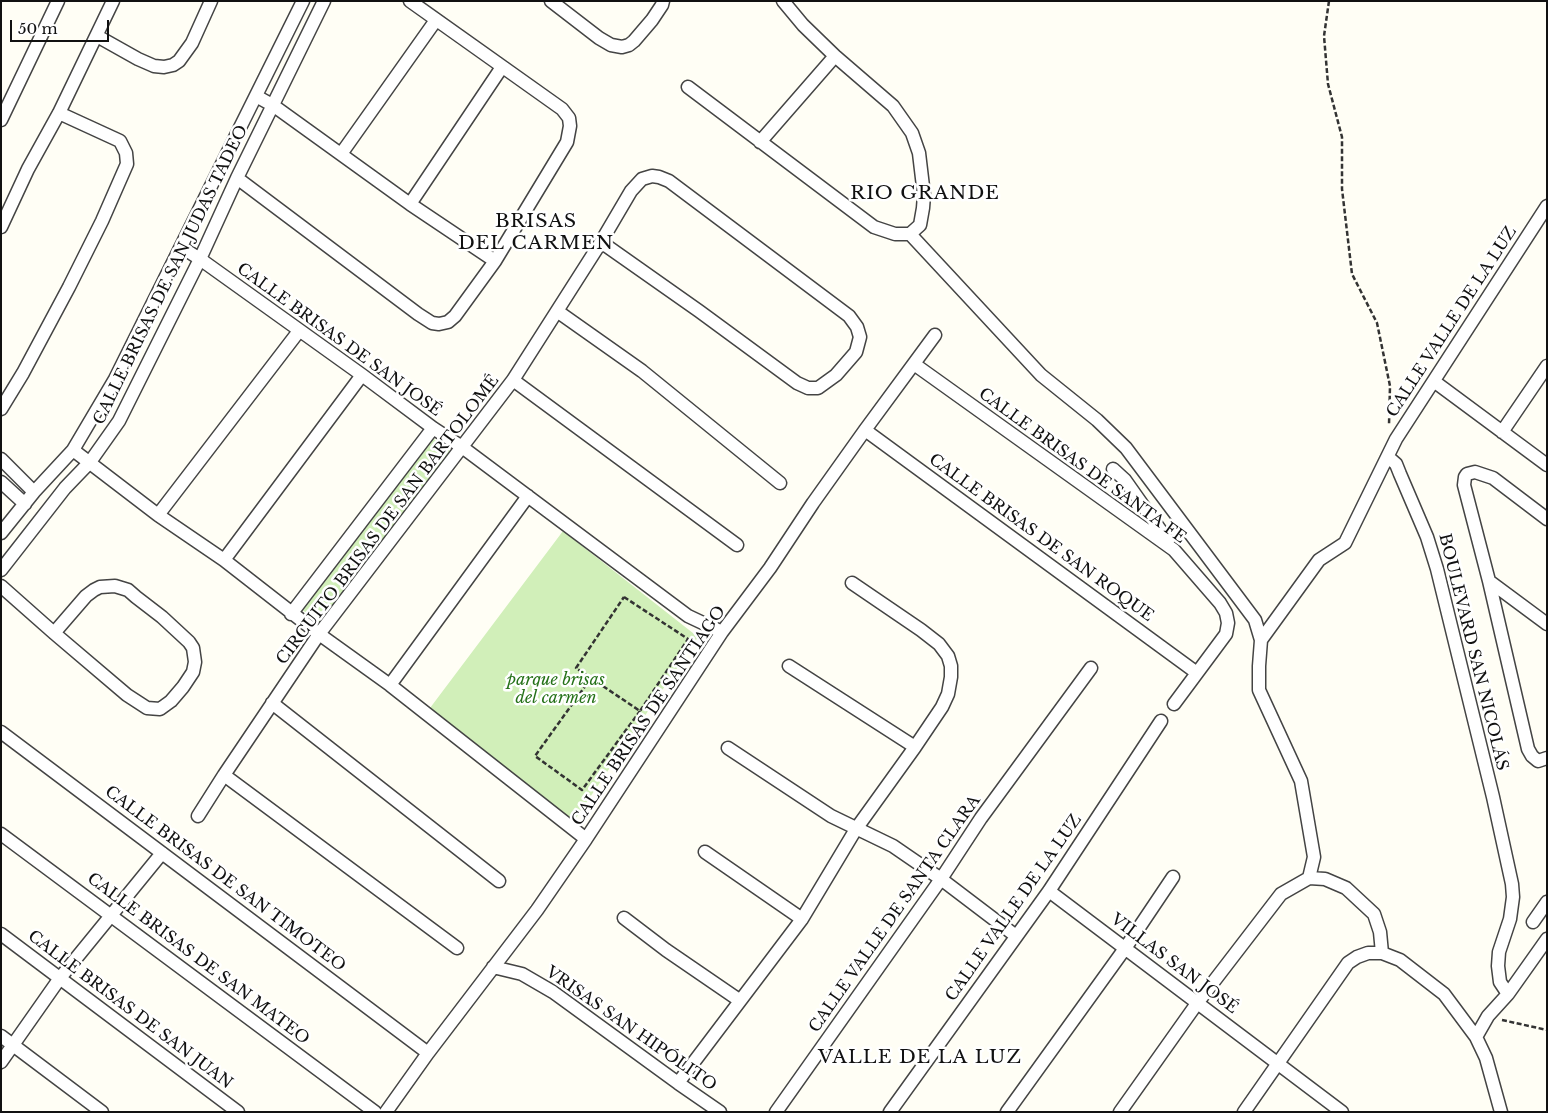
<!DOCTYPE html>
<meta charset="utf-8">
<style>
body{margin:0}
#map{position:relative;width:1548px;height:1113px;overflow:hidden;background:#fffef5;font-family:"Libre Baskerville",serif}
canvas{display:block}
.frame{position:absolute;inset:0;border:2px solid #111;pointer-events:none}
.scale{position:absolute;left:10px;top:20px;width:99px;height:22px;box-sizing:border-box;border:2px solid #111;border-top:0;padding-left:6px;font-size:15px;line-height:18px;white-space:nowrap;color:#111;-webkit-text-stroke:4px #fff;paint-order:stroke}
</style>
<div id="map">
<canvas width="1548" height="1113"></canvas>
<div class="frame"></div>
<div class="scale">50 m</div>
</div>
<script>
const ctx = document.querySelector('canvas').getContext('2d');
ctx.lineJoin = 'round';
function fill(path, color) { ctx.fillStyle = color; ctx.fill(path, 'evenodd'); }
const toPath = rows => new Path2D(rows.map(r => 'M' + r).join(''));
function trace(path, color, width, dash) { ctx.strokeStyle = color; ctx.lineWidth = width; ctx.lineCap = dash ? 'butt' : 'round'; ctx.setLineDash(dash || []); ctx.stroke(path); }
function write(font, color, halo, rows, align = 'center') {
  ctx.font = font + ' "Libre Baskerville",serif'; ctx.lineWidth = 5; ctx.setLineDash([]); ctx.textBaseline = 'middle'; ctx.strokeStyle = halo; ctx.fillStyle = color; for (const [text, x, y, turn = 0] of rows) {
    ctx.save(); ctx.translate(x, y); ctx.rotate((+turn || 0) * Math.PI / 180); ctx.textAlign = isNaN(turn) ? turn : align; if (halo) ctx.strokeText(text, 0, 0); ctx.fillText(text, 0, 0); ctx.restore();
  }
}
const green = toPath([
 [430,436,450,451,322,624,301,609],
 [563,531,698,637,574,821,430,708]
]);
const path = toPath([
 [1329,1,1324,36,1328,84,1342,137,1342,189,1352,274,1377,323,1390,386,1389,425],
 [624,597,688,639,640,711,576,668,624,597],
 [591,678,535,756,582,790,640,711],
 [1502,1020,1547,1030]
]);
const minor = toPath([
 [551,1,599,38,611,45,622,47,629,45,634,41,652,20,662,5,663,1],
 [97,36,138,59,154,66,164,67,173,65,179,61,192,43,211,1],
 [688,87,874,227,895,234,910,234,920,225,923,208,924,195,919,153,912,133,893,106,835,56,803,25,783,1],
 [256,96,274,106,410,204,495,261],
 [1,120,58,1],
 [760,142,835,56],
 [341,154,436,20],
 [237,178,418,314,432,323,439,324,448,322,455,316,495,261,567,142,570,126,569,118,562,109,410,1],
 [410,204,502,67],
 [1,227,28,169,59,113,113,1],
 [910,234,1041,375,1097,420,1126,448,1255,620,1261,640,1259,666,1259,690,1301,781,1314,857,1309,878],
 [181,247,200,259,362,375,433,428,462,447,688,616,722,632],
 [557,311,642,371,780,483],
 [914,364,1174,550,1220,603,1226,613,1228,623,1226,634,1174,704],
 [513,380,737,545],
 [1435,382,1547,465],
 [1,409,23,373,69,287,102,221,127,164,126,153,120,141,59,113],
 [865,430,1197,673],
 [1502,432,1547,366],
 [73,450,158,515,224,560,319,634,390,685,586,839],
 [1388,457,1396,464,1400,474,1427,537,1437,569,1493,797,1512,884,1513,897,1510,919,1499,952,1498,966,1500,982,1508,994],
 [1,459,34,492],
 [1113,469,1125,480,1168,541],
 [1,482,25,504],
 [158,515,299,331],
 [1547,519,1493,478,1475,472,1467,474,1465,477,1464,485,1489,581,1528,749,1532,756,1538,761,1547,758],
 [1,533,34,492,73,450,115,379,303,1],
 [224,560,362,375],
 [1,570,65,488,90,462,119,421,200,259,237,178,324,1],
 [1489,581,1547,624],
 [1,586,54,633,127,695,147,708,160,709,171,701,183,687,193,672,195,662,193,648,189,642,162,617,136,597,128,590,115,586,100,587,94,590,86,596,54,633],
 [291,614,433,428],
 [1261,640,1319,560,1345,543,1396,439,1547,206],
 [789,666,915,747],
 [390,685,528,496],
 [272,703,499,881],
 [1,732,428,1053],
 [728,748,831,816,893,846,941,879,1016,936],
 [224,775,457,948],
 [198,816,224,775,319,634,513,380,601,242,631,191,642,179,652,176,659,177,669,181,849,316,857,327,860,337,856,352,836,375,818,388,808,388,797,383,699,311,601,242],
 [1,834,375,1112],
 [705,852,802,919],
 [1049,891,1342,1112],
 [624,918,666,950,739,1000],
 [1533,922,1547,902],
 [1,934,238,1112],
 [493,967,522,974,553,992,678,1083,720,1112],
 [1,1036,102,1112],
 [1476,1037,1488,1016,1508,994,1547,939],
 [1,1062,60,978,162,853],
 [678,1083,802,919,856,829,915,747,942,707,948,694,951,677,951,666,948,656,939,644,921,630,852,583],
 [386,1112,428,1053,537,910,586,839,722,632,770,568,813,503,865,430,935,335],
 [776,1112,941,879,981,818,1091,668],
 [890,1112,1049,891,1161,721],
 [1007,1112,1126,947,1173,877],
 [1120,1112,1198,1002,1281,894,1309,878,1325,879,1346,888,1374,914,1380,932,1382,953],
 [1244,1112,1348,963,1357,957,1368,953,1382,953,1400,960,1444,994,1476,1037,1486,1058,1501,1112]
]);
const streetNames = [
 ["CALLE BRISAS DE SAN JUDAS TADEO",171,275,-64],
 ["CALLE VALLE DE LA LUZ",1452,322,-57],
 ["CALLE BRISAS DE SAN JOSÉ",339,340,36],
 ["CALLE BRISAS DE SANTA FE",1082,466,36],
 ["CIRCUITO BRISAS DE SAN BARTOLOMÉ",388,520,-53],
 ["CALLE BRISAS DE SAN ROQUE",1041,538,36],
 ["BOULEVARD SAN NICOLÁS",1473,652,76],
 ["CALLE BRISAS DE SANTIAGO",649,716,-56],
 ["CALLE BRISAS DE SAN TIMOTEO",225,879,37],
 ["CALLE VALLE DE LA LUZ",1014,908,-55],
 ["CALLE VALLE DE SANTA CLARA",895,914,-55],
 ["CALLE BRISAS DE SAN MATEO",198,959,37],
 ["VILLAS SAN JOSÉ",1174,964,37],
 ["CALLE BRISAS DE SAN JUAN",130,1010,37],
 ["VRISAS SAN HIPÓLITO",631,1029,35]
];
const parkNames = [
 ["parque brisas",556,680],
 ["del carmen",556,698]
];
const quarterNames = [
 ["RIO GRANDE",925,194],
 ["BRISAS",536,222],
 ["DEL CARMEN",536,244],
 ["VALLE DE LA LUZ",920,1058]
];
fill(green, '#d1efb9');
trace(minor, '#444', 15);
trace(path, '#333', 2.5, [5, 2.5]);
trace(minor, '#fff', 12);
write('16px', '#111', '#fff', streetNames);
write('italic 16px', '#257118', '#fff', parkNames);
ctx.letterSpacing = '1px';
write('19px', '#111', '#fff', quarterNames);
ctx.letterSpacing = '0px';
</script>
